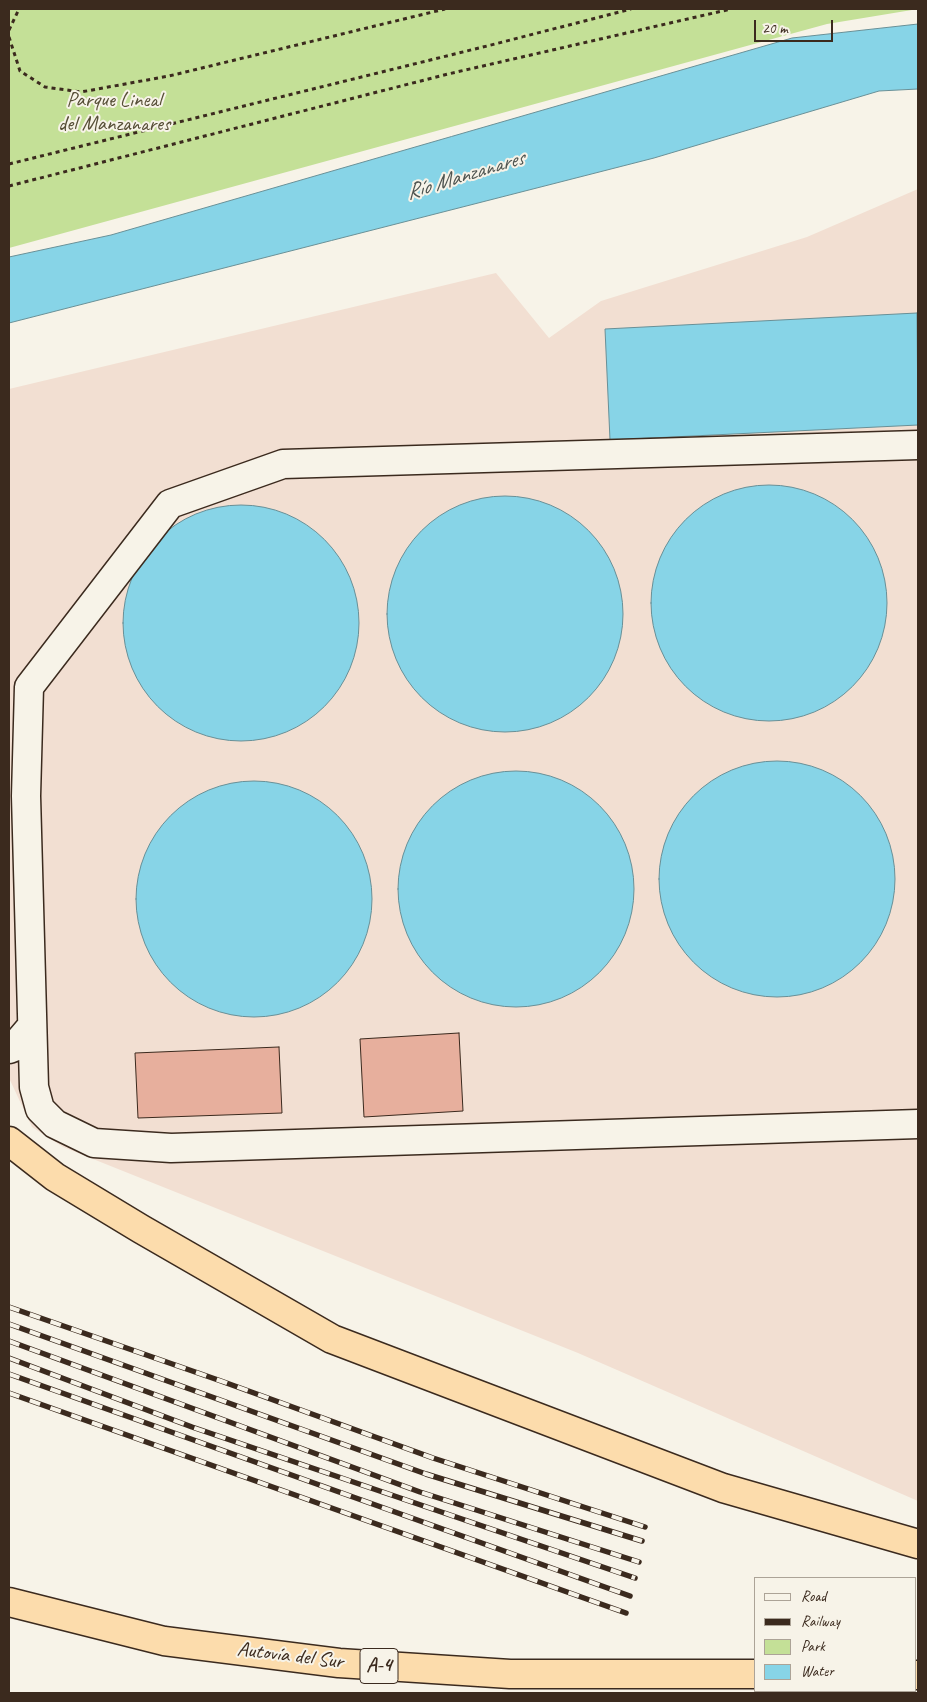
<!DOCTYPE html>
<meta charset="utf-8">
<style>
body{margin:0}
#map{position:relative;width:927px;height:1702px;overflow:hidden;background:#f7f3e8;font-family:Caveat,sans-serif}
canvas{display:block}
.frame{position:absolute;inset:0;border:10px solid #3b2a1e;pointer-events:none}
.legend{position:absolute;left:754px;top:1577px;width:162px;height:115px;box-sizing:border-box;background:#f7f3e8;border:1px solid #aca397;margin:0;padding:6px 9px;list-style:none;font-size:15px;color:#3b2a1e}
.legend li{display:flex;align-items:center;gap:10px;height:25px}
.legend b{width:25px;border:1px solid #aca397}
.scale{position:absolute;left:754px;top:20px;width:79px;height:22px;box-sizing:border-box;border:2px solid #3b2a1e;border-top:0;padding-left:6px;font-size:15px;line-height:18px;white-space:nowrap;color:#3b2a1e;-webkit-text-stroke:4px #f7f3e8;paint-order:stroke}
</style>
<div id="map">
<canvas width="927" height="1702"></canvas>
<div class="frame"></div>
<ul class="legend">
<li><b style="height:6px;background:#f7f3e8"></b>Road</li>
<li><b style="height:6px;background:#3b2a1e"></b>Railway</li>
<li><b style="height:14px;background:#c4e097"></b>Park</li>
<li><b style="height:14px;background:#87d4e7"></b>Water</li>
</ul>
<div class="scale">20 m</div>
</div>
<script>
const ctx = document.querySelector('canvas').getContext('2d');
ctx.lineJoin = 'round';
function fill(path, color) { ctx.fillStyle = color; ctx.fill(path, 'evenodd'); }
const toPath = rows => new Path2D(rows.map(r => 'M' + r).join(''));
function trace(path, color, width, dash) { ctx.strokeStyle = color; ctx.lineWidth = width; ctx.lineCap = dash ? 'butt' : 'round'; ctx.setLineDash(dash || []); ctx.stroke(path); }
function write(font, color, halo, rows, align = 'center') {
  ctx.font = font + ' Caveat,sans-serif'; ctx.lineWidth = 4; ctx.setLineDash([]); ctx.textBaseline = 'middle'; ctx.strokeStyle = halo; ctx.fillStyle = color; for (const [text, x, y, turn = 0] of rows) {
    ctx.save(); ctx.translate(x, y); ctx.rotate((+turn || 0) * Math.PI / 180); ctx.textAlign = isNaN(turn) ? turn : align; if (halo) ctx.strokeText(text, 0, 0); ctx.fillText(text, 0, 0); ctx.restore();
  }
}
const built = toPath([
 [918,189,918,1501,578,1353,63,1147,32,1127,9,1078,9,389,496,273,549,338,601,301,807,237]
]);
const green = toPath([
 [9,9,918,9,827,24,9,248]
]);
const water = toPath([
 [918,24,918,89,879,91,654,158,9,323,9,257,111,235,792,38,918,24],
 [917,313,918,425,610,440,605,329,917,313],
 '651 603a118 118 0 1 1 236 0a118 118 0 1 1-236 0Z',
 '387 614a118 118 0 1 1 236 0a118 118 0 1 1-236 0Z',
 '123 623a118 118 0 1 1 236 0a118 118 0 1 1-236 0Z',
 '659 879a118 118 0 1 1 236 0a118 118 0 1 1-236 0Z',
 '398 889a118 118 0 1 1 236 0a118 118 0 1 1-236 0Z',
 '136 899a118 118 0 1 1 236 0a118 118 0 1 1-236 0Z'
]);
const building = toPath([
 [459,1033,463,1111,364,1117,360,1039,459,1033],
 [279,1047,282,1113,138,1118,135,1053,279,1047]
]);
const path = toPath([
 [9,30,19,9],
 [9,37,20,71,45,87,81,92,169,76,445,9],
 [9,164,487,46,631,9],
 [9,186,448,74,731,9]
]);
const minor = toPath([
 [918,445,283,464,170,504,29,687,26,796,34,1087,40,1109,55,1124,94,1143,171,1148,918,1124],
 [9,1049,14,1047,31,1027]
]);
const highway = toPath([
 [9,1141,55,1177,141,1229,332,1339,723,1488,918,1544],
 [9,1602,164,1641,339,1663,510,1674,756,1674],
 [916,1675,918,1675]
]);
const rail = toPath([
 [9,1307,221,1381,433,1458,645,1527],
 [9,1324,426,1474,642,1541],
 [9,1341,420,1492,639,1562],
 [9,1358,192,1427,635,1578],
 [9,1374,630,1596],
 [9,1393,626,1613]
]);
const shields = [
 [379,1666,38]
];
const shieldNames = [
 ["A-4",379,1666]
];
const parkNames = [
 ["Parque Lineal",114,100],
 ["del Manzanares",114,124]
];
const streetNames = [
 ["Autovía del Sur",290,1656,7]
];
const waterNames = [
 ["Río Manzanares",465,176,-17]
];
fill(built, '#f2dfd2');
fill(green, '#c4e097');
fill(water, '#87d4e7');
trace(water, '#699097', 1);
fill(building, '#e7af9d');
trace(building, '#3b2a1e', 1);
trace(minor, '#3b2a1e', 31);
trace(highway, '#3b2a1e', 31);
trace(path, '#3b2a1e', 3, [4, 4]);
trace(minor, '#f7f3e8', 28);
trace(highway, '#fcdcac', 28);
trace(rail, '#3b2a1e', 5.5);
trace(rail, '#f7f3e8', 4, [11]);
for (const [x, y, w] of shields) { const box = new Path2D(); box.roundRect(x - w / 2, y - 17.5, w, 35, 4); ctx.fillStyle = '#f7f3e8'; ctx.fill(box); trace(box, '#3b2a1e', 1); }
write('bold 20px', '#3b2a1e', null, shieldNames);
write('21px', '#564e36', '#f7f3e8', parkNames);
write('21px', '#3b2a1e', '#f7f3e8', streetNames);
write('italic 22px', '#4e5450', '#f7f3e8', waterNames);
</script>
